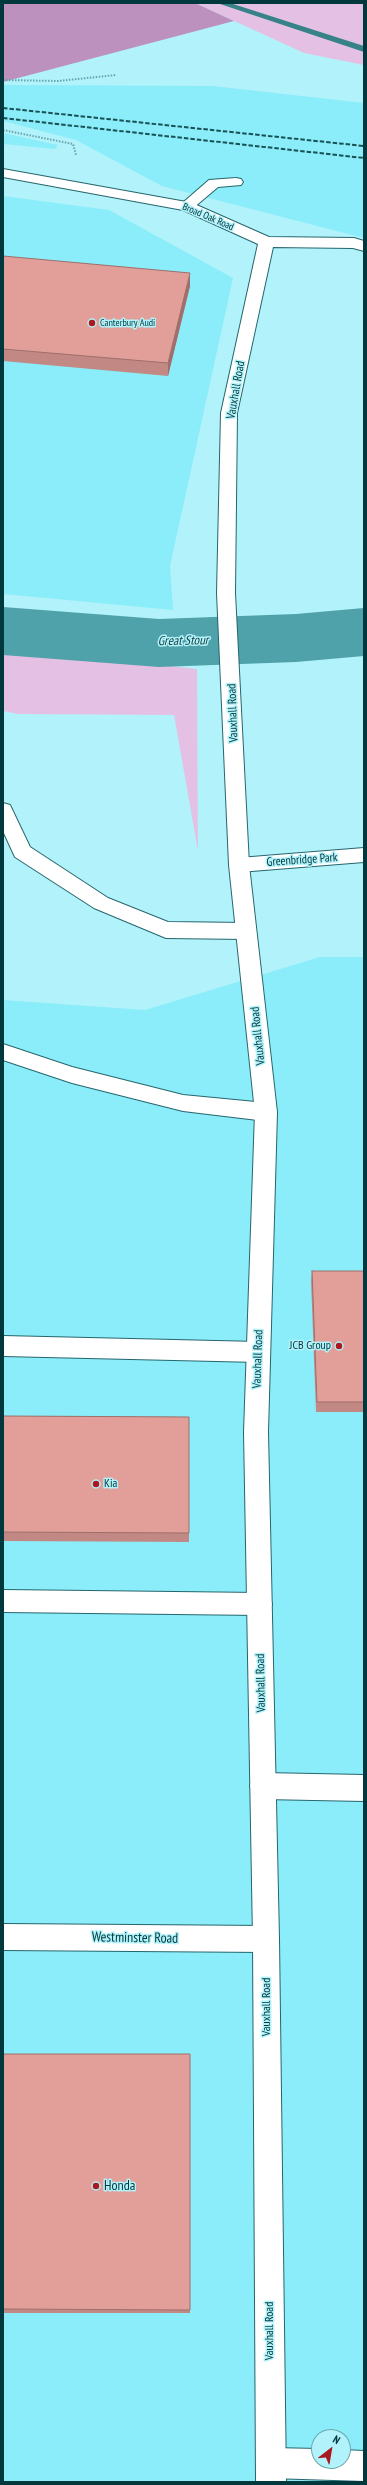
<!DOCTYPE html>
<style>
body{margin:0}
#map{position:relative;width:367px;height:2485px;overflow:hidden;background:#b2f2fa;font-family:"PT Sans Narrow",sans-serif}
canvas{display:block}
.frame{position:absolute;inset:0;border:4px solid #00383d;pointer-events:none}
.north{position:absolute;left:311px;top:2429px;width:40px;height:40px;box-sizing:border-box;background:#b2f2fa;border:1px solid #6ba8ae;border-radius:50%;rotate:31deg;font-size:11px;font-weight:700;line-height:16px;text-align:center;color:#00383d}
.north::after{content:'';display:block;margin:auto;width:14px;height:18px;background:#ab171f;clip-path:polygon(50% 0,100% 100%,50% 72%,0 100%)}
</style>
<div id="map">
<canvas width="367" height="2485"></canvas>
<div class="frame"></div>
<div class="north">N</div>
</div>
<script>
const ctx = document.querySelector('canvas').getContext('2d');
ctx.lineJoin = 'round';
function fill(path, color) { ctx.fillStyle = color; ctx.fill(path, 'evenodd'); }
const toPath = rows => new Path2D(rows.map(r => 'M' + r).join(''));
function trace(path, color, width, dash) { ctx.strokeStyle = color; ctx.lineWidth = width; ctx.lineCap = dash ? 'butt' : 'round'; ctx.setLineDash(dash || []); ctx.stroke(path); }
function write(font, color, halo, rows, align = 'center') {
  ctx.font = font + ' "PT Sans Narrow",sans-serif'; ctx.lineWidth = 3; ctx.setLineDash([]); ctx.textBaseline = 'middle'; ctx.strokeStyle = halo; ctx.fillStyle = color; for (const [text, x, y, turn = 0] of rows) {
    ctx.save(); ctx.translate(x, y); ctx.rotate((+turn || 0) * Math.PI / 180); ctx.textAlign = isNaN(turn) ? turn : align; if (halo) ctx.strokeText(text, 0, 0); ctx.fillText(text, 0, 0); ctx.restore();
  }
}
const built = toPath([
 [3,85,213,86,364,103,364,238,162,186,76,140,3,121],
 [3,133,58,145,55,149,3,144],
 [3,196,109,210,233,278,170,566,173,610,3,594],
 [320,957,364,957,364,2482,3,2482,3,1000,145,1010],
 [319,2437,343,2437,343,2461,319,2461]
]);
const green = toPath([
 [195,3,364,3,364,65,304,53],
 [3,647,197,669,198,851,174,715,18,714,3,711]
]);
const forest = toPath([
 [3,3,195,3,234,21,3,82]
]);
const stream = toPath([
 [217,3,230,3,364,46,364,52,217,3]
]);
const river = toPath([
 [3,607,159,619,296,614,364,608,364,656,296,662,159,667,3,655,3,607]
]);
const path = toPath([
 [3,80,58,81,116,75],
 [3,130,73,144,76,155]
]);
const lane = toPath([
 [236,178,241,179,243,182,241,185,218,187,192,209,187,211,179,206,209,180,236,178],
 [3,803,10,805,30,847,108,898,168,922,246,923,253,926,256,931,253,936,246,939,166,938,94,908,15,857,3,831,3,803],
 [364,848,364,862,239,872,232,870,229,865,232,860,239,858,364,848],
 [3,1044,72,1067,183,1095,266,1103,273,1106,277,1112,273,1118,266,1121,183,1111,72,1083,3,1060,3,1044],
 [3,1336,259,1342,267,1345,270,1352,267,1359,259,1362,3,1356,3,1336],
 [3,1590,260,1593,269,1596,272,1604,269,1612,260,1615,3,1612,3,1590],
 [271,2448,319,2449,319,2461,343,2461,343,2450,364,2451,364,2481,271,2478,260,2474,256,2463,260,2452,271,2448]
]);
const street = toPath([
 [263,1773,364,1775,364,1801,263,1799,254,1795,250,1786,254,1777,263,1773],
 [3,1924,266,1926,275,1930,279,1939,275,1948,266,1952,3,1950,3,1924]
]);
const secondary = toPath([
 [3,169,192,203,269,237,354,238,364,241,364,251,353,248,273,247,237,413,235,593,249,865,277,1112,268,1432,279,1939,286,2482,256,2482,253,1939,244,1432,255,1112,229,865,217,593,221,413,258,244,183,210,3,177,3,169]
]);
const rail = toPath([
 [3,108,364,146],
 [3,118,364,158]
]);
const wall = toPath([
 [3,256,190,286,168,376,3,361],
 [312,1271,364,1271,364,1420,364,1412,316,1412,311,1281],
 [3,1416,189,1417,189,1542,3,1541],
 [3,2054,190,2054,190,2313,3,2313]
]);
const shadedWall = toPath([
 [190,273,190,286,168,376,168,363]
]);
const building = toPath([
 [3,256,190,273,168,363,3,349,3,256],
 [312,1271,364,1271,364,1402,317,1402,312,1271],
 [3,1416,189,1417,189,1533,3,1532,3,1416],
 [3,2054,190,2054,190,2310,3,2309,3,2054]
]);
const markers = [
 [92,323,4,"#ab171f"],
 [339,1346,4,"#ab171f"],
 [96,1484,4,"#ab171f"],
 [96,2186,4,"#ab171f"]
];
const farStreetnames = [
 ["Broad Oak Road",208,217,23]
];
const farPoinames = [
 ["Canterbury Audi",100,323]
];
const streetNames = [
 ["Vauxhall Road",236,390,-80],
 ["Vauxhall Road",233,713,-92],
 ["Greenbridge Park",302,860,-4],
 ["Vauxhall Road",258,1036,-96],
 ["Vauxhall Road",258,1359,-88],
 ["Vauxhall Road",261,1683,-91],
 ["Vauxhall Road",267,2007,-90],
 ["Vauxhall Road",270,2331,-90]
];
const poiNames = [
 ["JCB Group",331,1346],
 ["Kia",104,1484,"left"]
];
const waterNames = [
 ["Great Stour",183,641,-1]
];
const nearStreetnames = [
 ["Westminster Road",135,1938,1]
];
const nearPoinames = [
 ["Honda",104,2186]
];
fill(built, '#8aedf9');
fill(green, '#e4c1e4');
fill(forest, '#bc91bd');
fill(stream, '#378289');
fill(river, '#4fa1aa');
trace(lane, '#26666d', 2);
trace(street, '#26666d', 2);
trace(secondary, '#26666d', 2);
trace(path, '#68a4ab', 2, [1.5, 1.5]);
fill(lane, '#fff');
fill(street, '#fff');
fill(secondary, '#fff');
trace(rail, '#185156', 2, [4.5, 2]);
fill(wall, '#c28984');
fill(shadedWall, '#9e6f6b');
fill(building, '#e29f99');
trace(building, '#9e6f6b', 1);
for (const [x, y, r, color] of markers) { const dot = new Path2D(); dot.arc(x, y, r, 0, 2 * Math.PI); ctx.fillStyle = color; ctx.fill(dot); trace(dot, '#b2f2fa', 1.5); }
write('10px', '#00383d', '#b2f2fa', farStreetnames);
write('10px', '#00383d', '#b2f2fa', farPoinames, 'left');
write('12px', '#00383d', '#b2f2fa', streetNames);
write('12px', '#00383d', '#b2f2fa', poiNames, 'right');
write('italic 13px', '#123a3e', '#b2f2fa', waterNames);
write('14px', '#00383d', '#b2f2fa', nearStreetnames);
write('14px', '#00383d', '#b2f2fa', nearPoinames, 'left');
</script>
